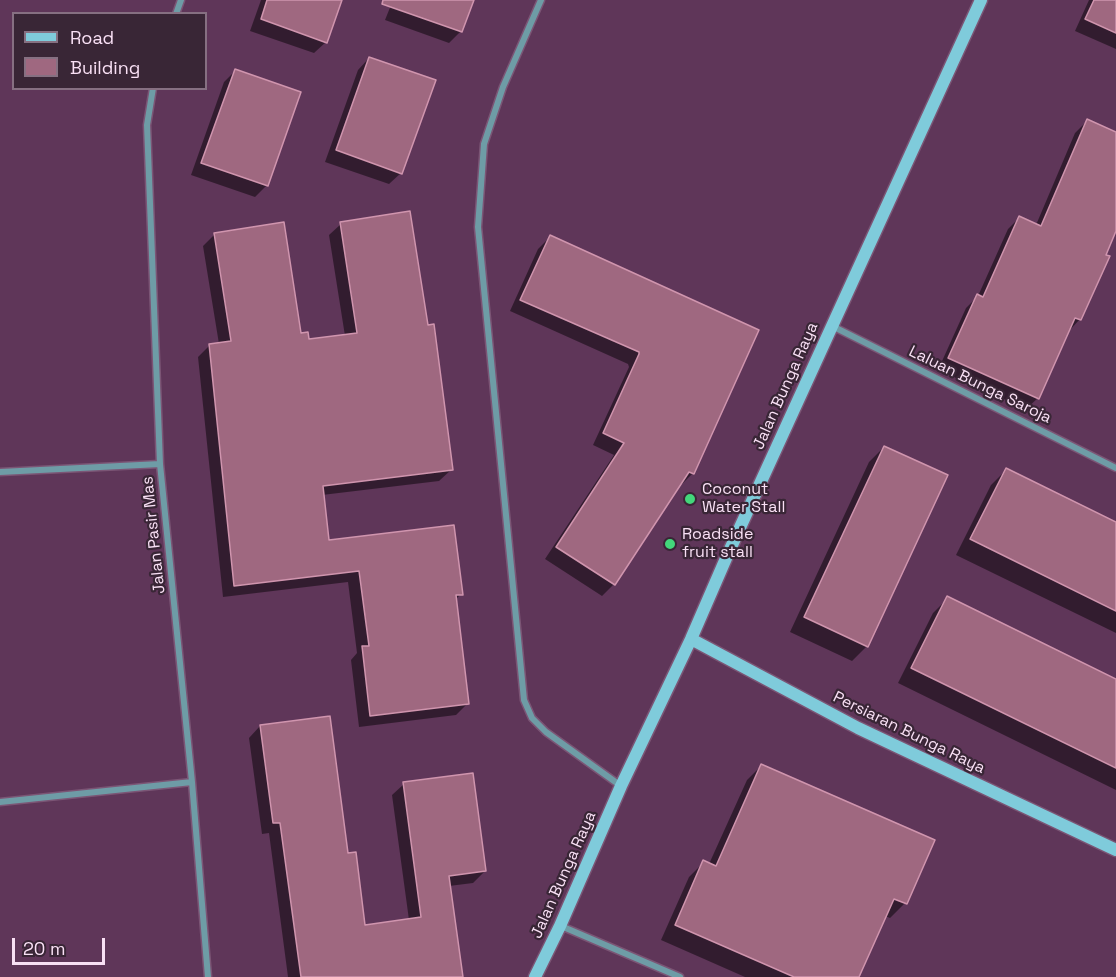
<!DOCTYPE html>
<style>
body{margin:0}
#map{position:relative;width:1116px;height:977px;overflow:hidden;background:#5f3659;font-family:"Space Grotesk",sans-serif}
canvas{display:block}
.legend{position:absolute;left:12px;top:12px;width:195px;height:78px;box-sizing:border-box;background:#392636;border:2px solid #867082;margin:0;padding:8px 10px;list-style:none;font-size:18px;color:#f9e0f5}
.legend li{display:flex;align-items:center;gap:12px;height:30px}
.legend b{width:30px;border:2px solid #867082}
.scale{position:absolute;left:12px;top:938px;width:93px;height:27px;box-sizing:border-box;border:3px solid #f9e0f5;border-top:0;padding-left:8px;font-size:18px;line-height:21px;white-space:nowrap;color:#f9e0f5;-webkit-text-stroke:4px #392636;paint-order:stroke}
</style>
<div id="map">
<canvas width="1116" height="977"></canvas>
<ul class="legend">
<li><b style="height:8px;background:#7fcbdb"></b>Road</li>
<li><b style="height:16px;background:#9f6880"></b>Building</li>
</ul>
<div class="scale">20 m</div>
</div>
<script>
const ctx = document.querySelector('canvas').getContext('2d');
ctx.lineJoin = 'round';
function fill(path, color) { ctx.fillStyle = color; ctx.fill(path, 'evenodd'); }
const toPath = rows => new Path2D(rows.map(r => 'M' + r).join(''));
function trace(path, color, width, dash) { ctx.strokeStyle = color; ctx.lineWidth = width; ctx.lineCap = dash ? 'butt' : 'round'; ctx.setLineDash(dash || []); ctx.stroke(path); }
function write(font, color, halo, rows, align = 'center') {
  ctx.font = font + ' "Space Grotesk",sans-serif'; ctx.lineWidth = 4.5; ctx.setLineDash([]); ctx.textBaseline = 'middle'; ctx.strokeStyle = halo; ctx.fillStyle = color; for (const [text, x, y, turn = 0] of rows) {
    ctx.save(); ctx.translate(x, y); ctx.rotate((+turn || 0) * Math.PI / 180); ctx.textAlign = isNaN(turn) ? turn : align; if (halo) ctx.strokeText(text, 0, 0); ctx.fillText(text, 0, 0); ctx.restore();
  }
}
const shadow = toPath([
 [261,0,341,0,326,42,314,53,250,31],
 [393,0,472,0,461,31,449,43,385,20],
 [1089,0,1116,0,1116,49,1075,31],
 [369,58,401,173,389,184,325,162,358,70],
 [235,71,267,185,255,197,191,175,224,82],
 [1087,121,1116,133,1116,227,1080,319,1069,331,1038,398,1026,409,938,370,966,308,978,296,1008,229,1020,217,1036,225,1075,133],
 [341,224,451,470,439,481,322,495,328,542,461,594,455,600,467,704,456,715,359,727,351,660,357,653,348,582,223,597,198,357,209,346,219,344,203,246,215,234,300,335,307,340,345,336,329,235],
 [550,237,757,331,693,473,681,485,680,484,614,584,602,596,545,559,614,455,593,445,629,367,628,364,510,311,538,249],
 [884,447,867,646,852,661,790,632,869,462],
 [1006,470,1116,524,1116,633,956,555,991,485],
 [948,598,1116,681,1116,790,898,683,933,613],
 [260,726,347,855,364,926,409,920,392,795,404,784,485,871,473,883,449,886,461,977,283,977,288,977,269,833,262,834,249,738],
 [762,765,905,903,890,918,885,916,858,977,745,977,661,940,689,877,704,862,709,864,747,780]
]);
const building = toPath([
 [267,0,342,0,327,43,261,19,267,0],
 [383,0,474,0,462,32,382,4,383,0],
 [1094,0,1116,0,1116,33,1085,19,1094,0],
 [369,57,436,80,402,174,336,150,369,57],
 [235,69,301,92,268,186,201,163,235,69],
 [1087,119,1116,132,1116,231,1106,255,1110,256,1081,320,1075,318,1039,399,948,358,977,294,983,297,1019,216,1041,226,1087,119],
 [410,211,428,325,434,324,453,470,323,486,329,540,454,525,463,595,456,595,469,704,370,716,362,646,369,646,359,571,234,586,209,344,231,341,214,233,284,222,301,333,308,332,309,339,357,333,340,222,410,211],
 [550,235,759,330,694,474,689,472,615,585,556,547,624,443,603,433,639,354,639,352,520,300,550,235],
 [884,446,948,475,868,647,804,617,884,446],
 [1006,468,1116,522,1116,611,970,539,1006,468],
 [947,596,1116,679,1116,768,911,668,947,596],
 [330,716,348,853,356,852,365,925,421,917,403,782,473,773,486,871,449,876,463,977,301,977,280,823,273,823,260,725,330,716],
 [761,764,935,840,907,904,894,899,859,977,794,977,675,925,703,860,716,866,761,764]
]);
const street = toPath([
 [541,0,503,87,484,144,478,227,524,700,532,718,546,732,621,786],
 [176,14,181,0],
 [153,88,147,125,160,464,192,782,208,977],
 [832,326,1116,468],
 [0,472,160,464],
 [0,802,192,782],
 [561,926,680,977]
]);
const secondary = toPath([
 [691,639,858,728,1116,850],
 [535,977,560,926,621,786,691,639,727,556,981,0]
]);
const markers = [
 [690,499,6,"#43d77b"],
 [670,544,6,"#43d77b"]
];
const streetNames = [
 ["Laluan Bunga Saroja",980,385,26],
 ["Jalan Bunga Raya",786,386,-66],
 ["Jalan Pasir Mas",154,535,-96],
 ["Persiaran Bunga Raya",909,733,26],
 ["Jalan Bunga Raya",564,875,-66]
];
const poiNames = [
 ["Coconut",702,490],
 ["Water Stall",702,508],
 ["Roadside",682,535],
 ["fruit stall",682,553]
];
fill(shadow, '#0007');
fill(building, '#9f6880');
trace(building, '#d095ae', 1.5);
trace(street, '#7b5575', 9);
trace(secondary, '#7b5575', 15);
trace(street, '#6e9ca6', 6);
trace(secondary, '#7fcbdb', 12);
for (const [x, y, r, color] of markers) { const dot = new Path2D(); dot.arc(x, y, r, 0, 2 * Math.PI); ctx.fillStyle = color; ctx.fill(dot); trace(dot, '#392636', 2); }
write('16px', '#f9e0f5', '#392636', streetNames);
write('16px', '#f9e0f5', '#392636', poiNames, 'left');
</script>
